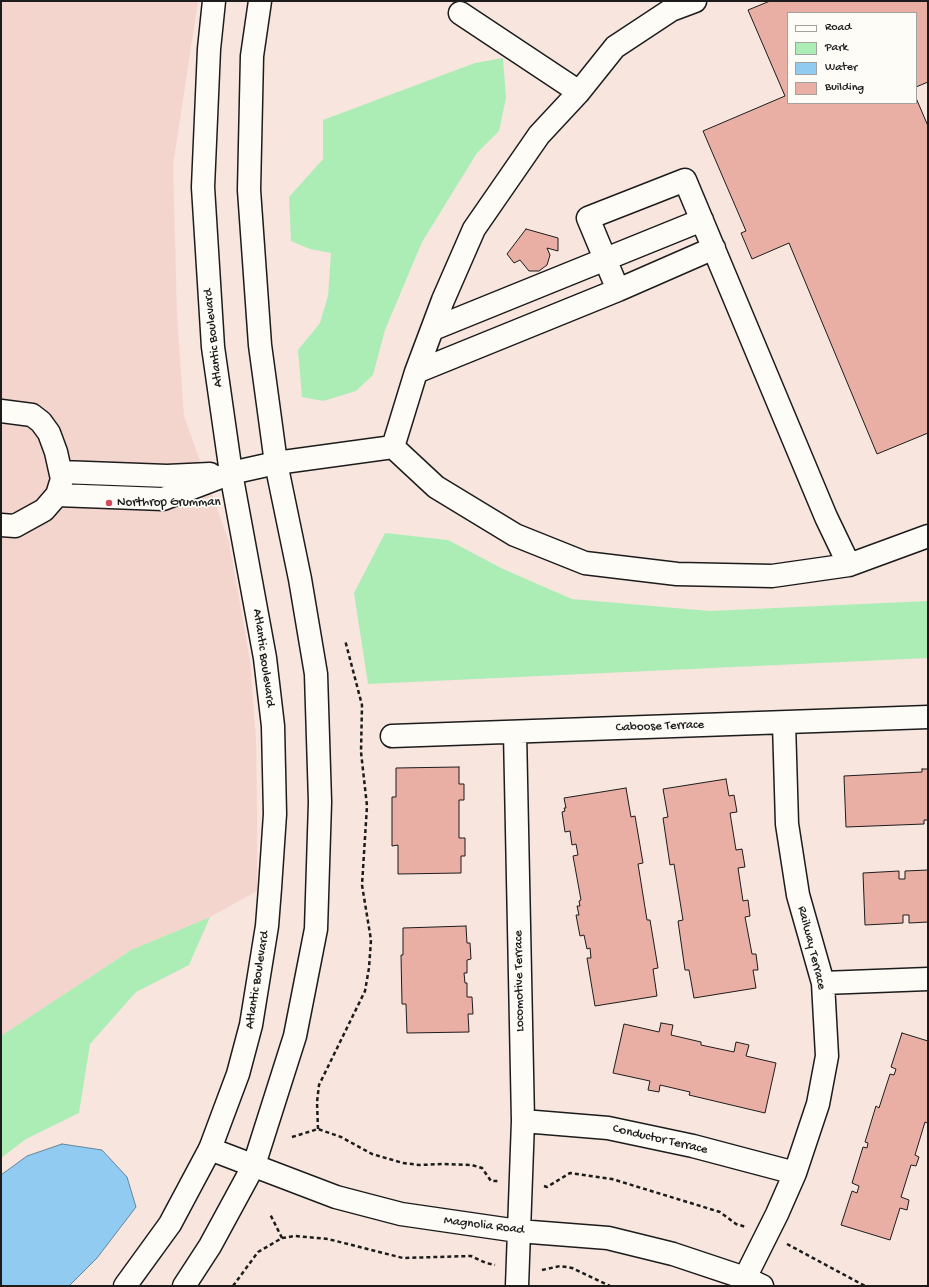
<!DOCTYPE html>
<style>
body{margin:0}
#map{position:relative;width:929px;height:1287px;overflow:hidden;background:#f7e5de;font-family:"Gochi Hand",sans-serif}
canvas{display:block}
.frame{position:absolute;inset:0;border:2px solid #1c1c1c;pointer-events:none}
.legend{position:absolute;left:787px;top:12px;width:130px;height:92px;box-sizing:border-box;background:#fdfcf7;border:1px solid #a3a29f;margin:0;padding:5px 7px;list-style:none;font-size:12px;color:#1c1c1c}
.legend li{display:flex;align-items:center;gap:8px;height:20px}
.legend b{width:20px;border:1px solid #a3a29f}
</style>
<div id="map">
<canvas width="929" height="1287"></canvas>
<div class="frame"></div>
<ul class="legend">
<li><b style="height:5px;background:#fdfcf7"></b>Road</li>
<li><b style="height:11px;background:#acedb6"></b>Park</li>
<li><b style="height:11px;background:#92cbf1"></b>Water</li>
<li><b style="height:11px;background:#e9afa5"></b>Building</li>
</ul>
</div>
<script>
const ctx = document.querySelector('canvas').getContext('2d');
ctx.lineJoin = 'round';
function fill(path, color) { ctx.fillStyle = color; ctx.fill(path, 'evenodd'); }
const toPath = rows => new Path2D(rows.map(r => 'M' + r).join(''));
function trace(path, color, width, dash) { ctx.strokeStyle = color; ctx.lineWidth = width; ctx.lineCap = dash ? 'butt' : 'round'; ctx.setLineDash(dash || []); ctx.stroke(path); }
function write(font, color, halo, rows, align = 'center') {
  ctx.font = font + ' "Gochi Hand",sans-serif'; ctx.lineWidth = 3.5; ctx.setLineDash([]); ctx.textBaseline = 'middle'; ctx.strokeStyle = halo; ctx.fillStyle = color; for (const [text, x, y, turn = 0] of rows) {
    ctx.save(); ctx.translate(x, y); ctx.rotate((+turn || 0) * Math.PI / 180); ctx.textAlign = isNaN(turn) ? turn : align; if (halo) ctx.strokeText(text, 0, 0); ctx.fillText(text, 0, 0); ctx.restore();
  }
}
const built = toPath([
 [1,1,198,1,173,165,177,315,184,416,229,542,250,660,256,741,257,813,257,891,210,917,131,950,1,1036]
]);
const green = toPath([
 [503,58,506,98,499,131,477,153,422,242,385,330,373,375,356,391,323,401,302,397,298,350,320,323,328,296,331,253,310,249,291,241,289,197,323,159,323,120,475,63],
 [385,533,448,540,503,569,572,599,710,611,928,601,928,658,368,684,354,593],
 [210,917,189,965,136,992,90,1044,79,1113,26,1139,1,1158,1,1036,131,950]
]);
const water = toPath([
 [62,1144,102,1150,127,1177,136,1207,97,1258,69,1286,1,1286,1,1175,27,1156,62,1144]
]);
const building = toPath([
 [770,1,928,1,928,82,916,87,916,13,788,13,788,103,916,103,916,98,928,126,928,433,877,454,789,243,752,259,741,233,746,231,703,131,785,96,748,10,770,1],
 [526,229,558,238,558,251,547,248,550,255,547,265,539,271,529,271,520,260,514,263,507,254,526,229],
 [459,767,459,784,464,784,464,800,459,800,459,838,465,838,465,856,461,856,461,873,398,874,398,845,392,846,392,797,396,797,396,768,459,767],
 [922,769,928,769,928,820,924,820,924,824,846,827,844,776,922,772,922,769],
 [726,779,729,796,734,795,737,812,730,813,736,850,742,849,745,867,738,868,743,901,748,900,750,916,745,917,752,954,756,954,758,970,753,970,756,988,694,998,689,970,685,970,678,921,683,920,674,864,670,865,663,818,668,817,663,789,726,779],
 [626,788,631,817,635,816,643,863,638,864,647,920,650,920,658,968,653,969,657,996,595,1006,587,958,591,958,590,948,587,949,584,935,580,936,576,915,579,915,577,906,580,906,579,901,581,900,573,856,578,855,576,844,572,845,570,831,565,832,562,812,565,811,564,808,566,808,564,798,626,788],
 [928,870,928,922,909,923,909,915,903,915,903,923,865,925,863,873,899,871,899,879,905,879,905,871,928,870],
 [466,926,467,943,470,943,471,959,467,960,467,973,464,973,465,983,467,983,467,997,472,997,473,1014,468,1014,469,1032,407,1033,406,1004,402,1004,401,955,403,955,403,928,466,926],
 [661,1023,673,1025,671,1035,701,1042,701,1045,734,1052,736,1042,749,1045,746,1056,776,1063,765,1113,689,1095,690,1092,660,1085,659,1092,648,1090,650,1081,613,1073,624,1024,659,1032,661,1023],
 [902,1033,928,1041,928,1120,927,1123,925,1122,915,1155,919,1157,916,1166,911,1165,901,1197,909,1200,907,1210,900,1208,890,1240,841,1225,852,1191,857,1193,859,1186,852,1183,863,1147,867,1148,868,1143,865,1142,876,1106,879,1108,890,1074,894,1075,896,1069,891,1067,902,1033]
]);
const path = toPath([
 [318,1129,317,1102,319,1085,365,991,369,968,371,940,362,885,367,806,361,752,362,705,345,640],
 [292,1137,318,1129,341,1137,372,1154,403,1163,419,1165,444,1164,472,1165,482,1168,491,1181,498,1181],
 [544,1186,547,1187,570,1173,612,1179,720,1212,736,1224,746,1227],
 [282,1238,295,1236,328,1239,403,1258,471,1256,486,1263,495,1265],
 [787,1244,865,1286],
 [542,1270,560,1266,572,1268,610,1286],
 [233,1286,258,1252,282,1238,270,1214]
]);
const minor = toPath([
 [460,13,579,92],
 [618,290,588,218,685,180,826,517,849,565],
 [433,329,702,220],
 [416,372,618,290,714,248],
 [1,411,32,415,41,422,49,433,56,452,62,479,57,495,44,510,15,526,1,525],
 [393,447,436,487,515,535,585,563,677,574,772,576,849,565,928,536],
 [393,447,416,372,443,300,474,229,539,135,579,92,615,47,671,10,695,1],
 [61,472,167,476,210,474],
 [57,495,163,499,231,473,276,463,393,447],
 [515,732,523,1121,517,1286],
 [392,736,928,717],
 [823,983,928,979],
 [523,1121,608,1128,693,1146,795,1173],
 [210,1149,336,1197,401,1214,518,1231,608,1238,673,1254,745,1278,762,1286],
 [745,1278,777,1214,795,1173,818,1104,827,1056,823,983,798,895,787,824,784,723]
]);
const major = toPath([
 [125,1286,170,1224,210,1149,238,1074,251,1025,267,926,270,888,275,814,273,726,265,658,231,473,213,347,203,187,209,49,214,1],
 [184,1286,210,1246,254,1165,295,1036,316,929,320,802,316,674,300,579,276,463,260,345,249,190,252,56,260,1]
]);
const markers = [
 [109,503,4,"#d1495b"]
];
const streetNames = [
 ["Atlantic Boulevard",214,338,-96],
 ["Atlantic Boulevard",263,658,82],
 ["Caboose Terrace",660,727,-2],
 ["Railway Terrace",811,948,76],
 ["Atlantic Boulevard",258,980,-81],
 ["Locomotive Terrace",520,981,-91],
 ["Conductor Terrace",660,1140,13],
 ["Magnolia Road",484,1226,7]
];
const poiNames = [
 ["Northrop Grumman",117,503]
];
fill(built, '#f3d5cd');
fill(green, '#acedb6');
fill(water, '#92cbf1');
trace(water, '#63859c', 1);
fill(building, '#e9afa5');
trace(building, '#1c1c1c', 1);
trace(minor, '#1c1c1c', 25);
trace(major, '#1c1c1c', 25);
trace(path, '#1c1c1c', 2.5, [4, 3]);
trace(minor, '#fdfcf7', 22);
trace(major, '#fdfcf7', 22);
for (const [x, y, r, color] of markers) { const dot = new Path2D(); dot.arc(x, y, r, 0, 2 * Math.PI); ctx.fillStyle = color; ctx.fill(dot); trace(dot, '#fdfcf7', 1.5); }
write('13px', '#1c1c1c', '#fdfcf7', streetNames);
write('13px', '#1c1c1c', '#fdfcf7', poiNames, 'left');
</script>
